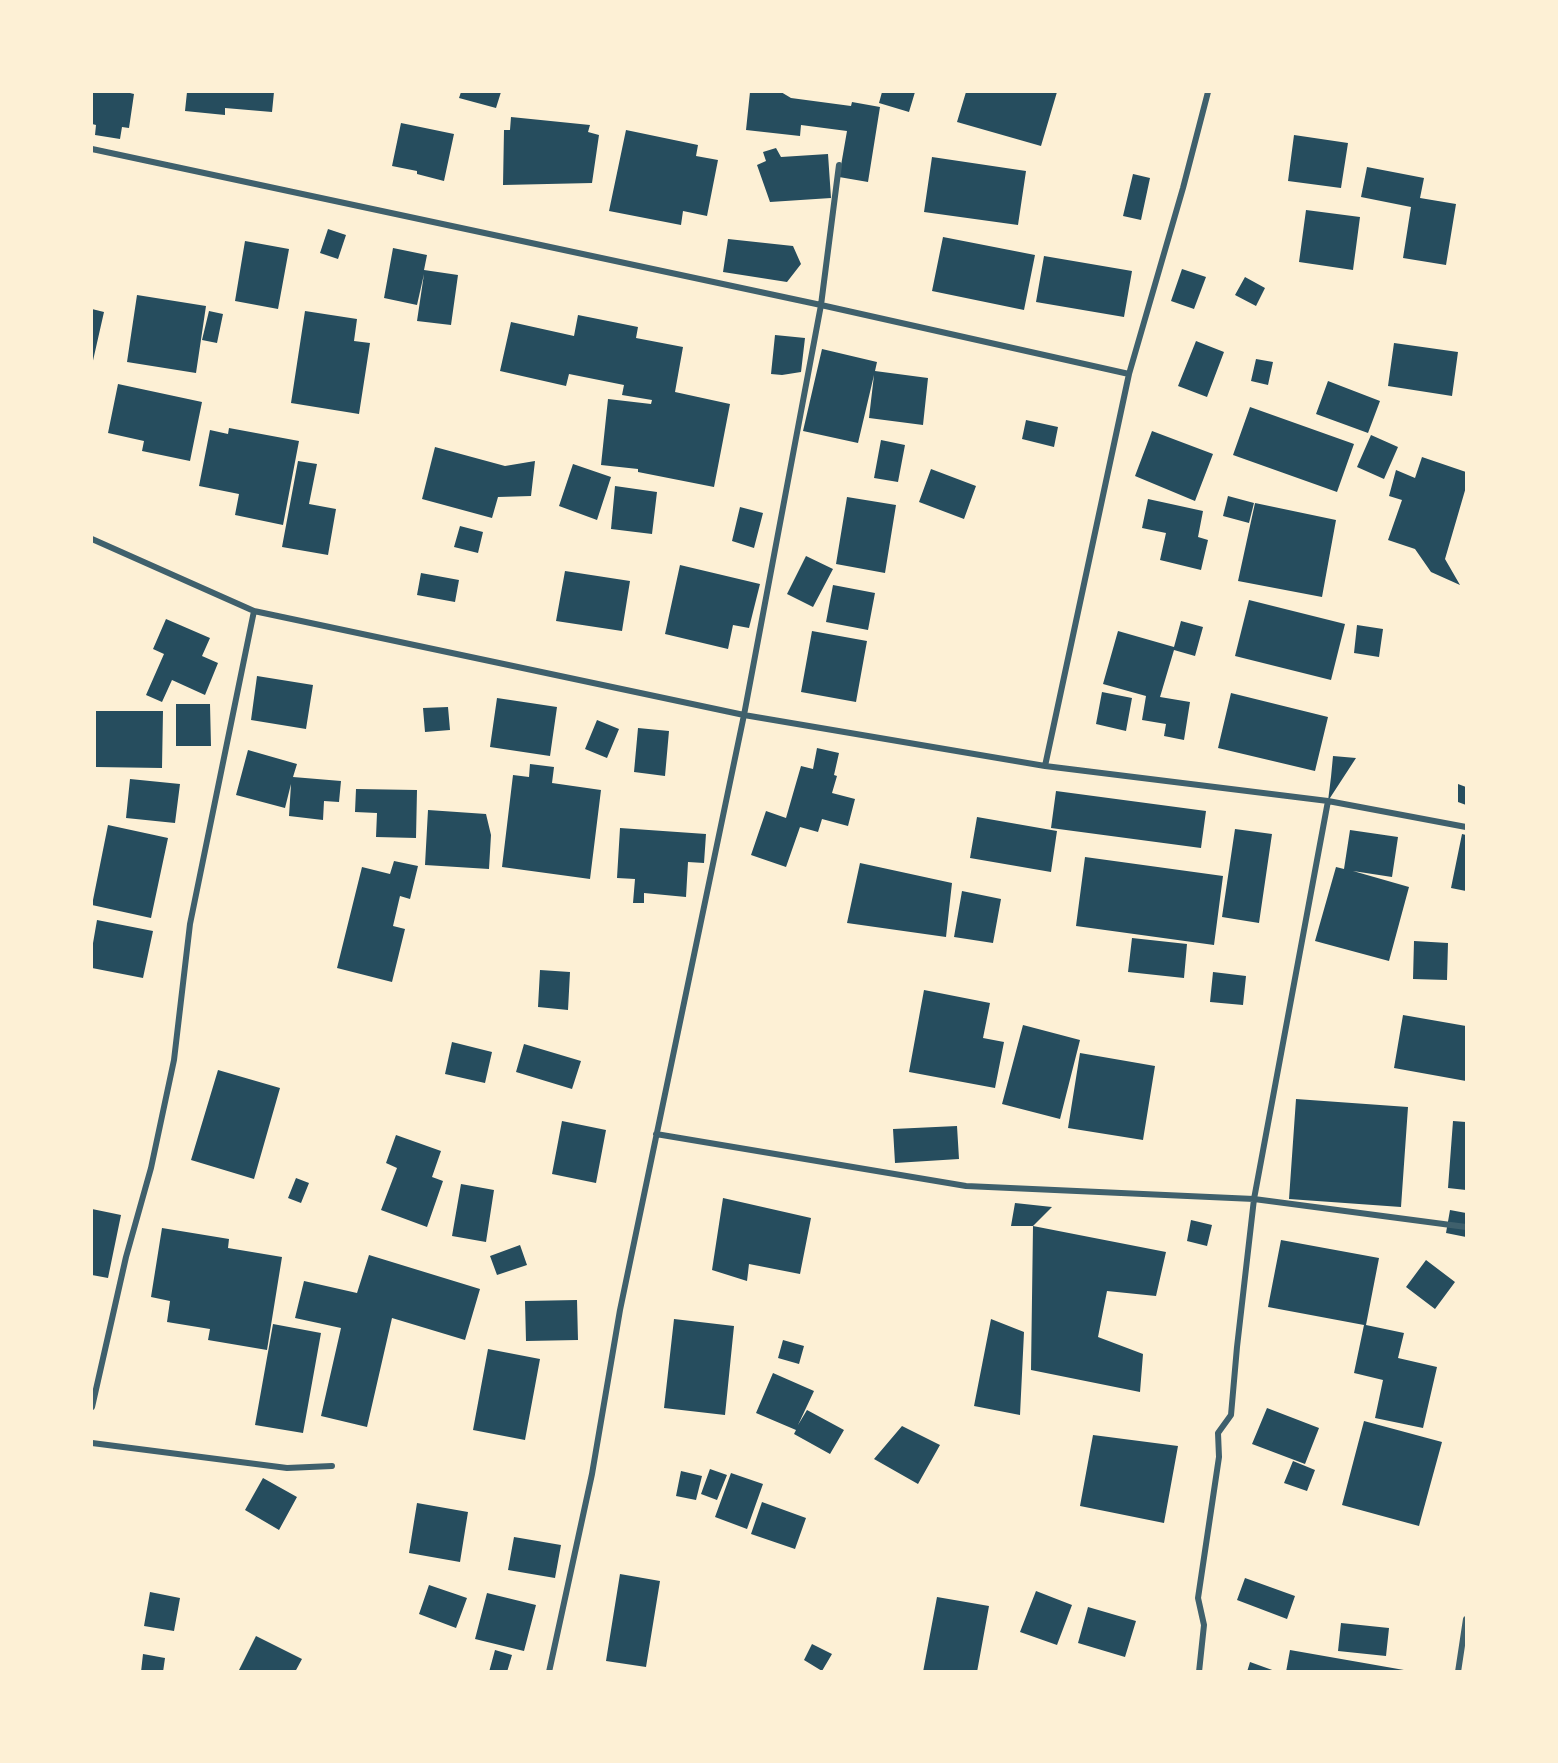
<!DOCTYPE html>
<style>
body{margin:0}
#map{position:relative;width:1558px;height:1763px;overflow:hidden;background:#fdf0d5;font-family:"IBM Plex Sans",sans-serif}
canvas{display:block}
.frame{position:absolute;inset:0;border:93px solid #fdf0d5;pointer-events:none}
</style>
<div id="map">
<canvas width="1558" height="1763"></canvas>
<div class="frame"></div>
</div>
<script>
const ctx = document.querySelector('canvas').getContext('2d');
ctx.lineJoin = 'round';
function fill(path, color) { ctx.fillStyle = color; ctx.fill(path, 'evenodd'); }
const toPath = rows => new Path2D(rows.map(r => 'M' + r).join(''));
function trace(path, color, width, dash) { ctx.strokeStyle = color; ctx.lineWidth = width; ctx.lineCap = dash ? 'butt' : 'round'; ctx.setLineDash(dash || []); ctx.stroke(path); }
const building = toPath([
 [92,92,126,92,134,94,129,128,122,127,120,139,95,135,96,125,92,124],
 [187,92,274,92,272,112,225,108,225,115,185,111],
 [461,92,501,92,496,108,459,98],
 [750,92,781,92,791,98,851,106,852,102,880,107,868,182,839,177,847,131,801,125,800,136,746,130],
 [882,92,915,92,909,112,879,103],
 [966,92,1057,92,1041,146,957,122],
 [511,117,590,125,588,132,599,135,592,183,503,185,504,130,510,130],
 [401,123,454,134,444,181,417,174,417,171,392,166],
 [626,130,698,145,696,156,718,160,707,216,683,211,681,225,609,211],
 [1294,135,1348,143,1341,188,1288,181],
 [776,148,781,157,828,154,831,198,770,202,757,165,766,161,763,152],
 [932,157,1026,171,1018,225,924,212],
 [1367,167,1424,178,1420,198,1456,204,1446,265,1403,258,1411,207,1361,197],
 [1133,174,1150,178,1141,220,1123,216],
 [1306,210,1360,217,1353,270,1299,262],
 [328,229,346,235,338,259,320,253],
 [943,237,1035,255,1024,310,932,291],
 [728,239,793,246,801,264,787,282,723,272],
 [245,241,289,249,278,309,235,301],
 [393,248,427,255,424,270,458,275,451,325,417,321,424,274,417,305,384,298],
 [1044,256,1132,271,1124,317,1036,302],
 [1182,269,1206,277,1194,309,1171,301],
 [1245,277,1265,288,1256,306,1235,295],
 [137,295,206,306,196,373,127,362],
 [92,309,104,312,92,365],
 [209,311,223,314,217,343,202,340],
 [305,311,357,319,354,341,370,343,359,414,291,403],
 [578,315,638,327,636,338,683,347,675,392,730,404,714,487,638,472,638,469,601,465,608,399,651,404,652,400,622,395,624,385,569,374,566,386,500,371,511,322,574,336],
 [775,335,805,338,801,372,782,375,771,374],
 [1196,341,1224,352,1207,397,1178,386],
 [1394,343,1458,352,1452,396,1388,386],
 [822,349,877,362,875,371,928,378,923,425,869,418,874,375,858,443,803,431],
 [1256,359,1273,362,1268,385,1251,381],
 [1328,381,1380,401,1368,433,1316,414],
 [118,384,202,402,190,461,142,451,144,441,108,433],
 [1250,407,1354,444,1337,492,1233,455],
 [1026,420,1058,427,1054,447,1022,439],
 [229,428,299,441,283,525,235,515,239,494,199,486,210,430,228,434],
 [1152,431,1213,454,1195,501,1135,476],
 [1371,435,1398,447,1384,479,1357,467],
 [881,440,905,445,898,482,874,478],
 [435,447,505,466,535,461,531,496,498,497,492,518,422,499],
 [1422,457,1466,472,1466,487,1445,559,1460,585,1431,572,1415,549,1388,540,1402,500,1389,496,1396,470,1415,478],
 [298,461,317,464,309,504,336,509,328,555,282,547],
 [573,464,611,477,597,520,559,506],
 [931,469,976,486,964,519,919,502],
 [615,486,657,492,652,534,611,529],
 [1228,496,1254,503,1249,523,1223,516],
 [847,497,896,505,885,573,836,564],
 [1148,499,1203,511,1198,537,1208,540,1201,570,1160,560,1166,533,1142,528],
 [1255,503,1336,520,1322,597,1238,581],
 [740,507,763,513,754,548,732,541],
 [460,526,483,532,478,553,454,547],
 [806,556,833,569,813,607,787,594],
 [680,565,760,584,749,628,733,625,728,649,665,634],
 [565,571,630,581,622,631,556,621],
 [421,573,459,580,455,602,417,595],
 [833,585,875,593,868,630,826,622],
 [1249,600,1345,624,1331,680,1235,656],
 [166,619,210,638,202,656,218,663,205,695,172,680,162,702,146,695,164,654,153,649],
 [1181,621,1203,627,1195,656,1174,650,1160,697,1190,702,1184,740,1164,736,1166,724,1142,720,1146,696,1103,684,1118,631,1174,647],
 [1357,625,1383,629,1379,657,1354,653],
 [812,631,867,641,856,702,801,692],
 [257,676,313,685,306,729,251,720],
 [1102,692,1132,698,1126,731,1096,724],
 [1231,693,1328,717,1315,771,1218,748],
 [497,698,557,707,550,756,490,747],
 [176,704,210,704,211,746,176,746],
 [448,707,450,730,425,732,423,708],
 [96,711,163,711,162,768,96,767],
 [597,720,619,729,607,758,585,749],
 [638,728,669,731,665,776,634,772],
 [817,748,839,753,834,775,837,776,832,793,855,799,848,826,822,819,818,832,800,827,786,867,751,855,766,811,786,818,801,766,813,769],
 [248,750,297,764,293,777,341,781,339,802,324,801,323,820,289,816,291,784,285,808,236,795],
 [1333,756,1356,758,1328,801,1331,777],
 [530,764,554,767,552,783,601,790,590,879,502,867,513,775,529,777],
 [130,779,180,784,175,823,126,818],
 [1458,784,1466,787,1466,805,1458,802],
 [356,789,417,790,416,838,376,837,377,813,355,812],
 [1056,791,1206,811,1201,848,1051,828],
 [428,810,486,814,491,835,489,869,425,865],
 [977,817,1057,831,1051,872,970,858],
 [108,825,168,838,151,918,92,905],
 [620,828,706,834,704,863,688,862,686,897,644,893,644,903,633,903,635,879,617,878],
 [1235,829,1272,834,1259,923,1222,917],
 [1350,830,1398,837,1392,877,1353,871,1409,887,1389,961,1315,941,1336,867,1344,869],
 [1462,834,1466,835,1466,891,1451,888],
 [1085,857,1223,876,1214,945,1076,926],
 [394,861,418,866,410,899,400,896,393,926,405,929,392,982,337,968,362,867,390,874],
 [860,863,952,883,946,937,847,923],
 [962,891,1001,899,993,943,954,937],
 [97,920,153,931,143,978,92,968,92,949],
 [1132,938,1187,944,1184,978,1128,972],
 [1414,941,1448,943,1447,980,1413,979],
 [540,970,570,972,568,1010,538,1007],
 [1213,972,1246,976,1243,1005,1210,1002],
 [924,990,990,1003,983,1038,1004,1042,995,1088,909,1072],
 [1403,1015,1466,1026,1466,1081,1394,1068],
 [1023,1025,1080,1040,1060,1119,1002,1104],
 [452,1042,492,1052,485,1083,445,1074],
 [524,1044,581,1061,572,1089,516,1072],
 [1080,1053,1155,1066,1143,1140,1068,1128],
 [218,1070,280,1088,254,1179,191,1160],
 [1296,1099,1408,1107,1401,1207,1289,1199],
 [562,1121,606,1130,596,1183,552,1174],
 [1453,1121,1466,1122,1466,1190,1448,1188],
 [957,1126,959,1159,895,1163,893,1129],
 [396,1135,441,1151,432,1177,443,1181,427,1227,381,1210,397,1168,386,1163],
 [296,1178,309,1183,301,1203,288,1198],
 [461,1184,494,1190,486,1242,452,1236],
 [723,1198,811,1218,800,1274,749,1264,747,1281,712,1270],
 [1015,1203,1052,1207,1033,1226,1011,1226],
 [92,1209,121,1215,108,1278,92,1275],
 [1450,1210,1466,1213,1466,1237,1446,1233],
 [1191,1220,1212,1225,1207,1246,1187,1241],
 [1033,1226,1166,1252,1156,1296,1107,1291,1098,1337,1143,1354,1140,1392,1031,1370],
 [162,1228,229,1239,228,1248,282,1257,267,1350,208,1340,210,1329,167,1322,170,1301,151,1297],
 [1281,1240,1379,1258,1366,1325,1404,1333,1398,1358,1437,1367,1423,1428,1375,1418,1383,1380,1354,1373,1364,1325,1268,1307],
 [520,1245,527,1265,497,1275,490,1256],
 [369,1255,480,1289,465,1340,392,1318,367,1427,321,1416,341,1328,295,1318,304,1281,357,1293],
 [1426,1260,1455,1282,1435,1309,1406,1287],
 [577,1300,578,1340,526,1341,525,1301],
 [674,1319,734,1326,725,1415,664,1408],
 [991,1319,1024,1332,1020,1415,974,1406],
 [273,1324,321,1333,303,1433,255,1425],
 [783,1340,804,1346,799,1364,778,1358],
 [488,1349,540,1359,525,1440,473,1430],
 [773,1373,814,1391,798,1425,807,1410,844,1430,830,1454,794,1434,796,1430,756,1413],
 [1267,1408,1319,1428,1305,1464,1252,1444],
 [1364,1421,1442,1442,1419,1526,1342,1505],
 [902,1426,940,1445,918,1484,874,1459],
 [1093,1435,1178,1446,1164,1523,1080,1506],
 [1293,1461,1315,1470,1307,1491,1284,1483],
 [710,1469,727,1475,717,1500,701,1494],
 [681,1471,702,1476,696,1500,676,1496],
 [731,1473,763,1484,747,1529,715,1517],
 [263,1478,297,1497,279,1530,245,1510],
 [762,1502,806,1518,795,1549,751,1534],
 [417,1503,468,1512,460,1562,409,1553],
 [514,1537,561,1545,555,1578,508,1570],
 [620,1574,660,1581,646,1667,606,1661],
 [1245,1578,1295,1596,1287,1619,1237,1600],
 [429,1585,467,1598,456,1628,419,1614],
 [1036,1591,1072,1605,1057,1645,1020,1632],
 [150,1592,180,1598,174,1631,144,1626],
 [487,1593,536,1605,524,1651,475,1639],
 [937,1597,989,1606,977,1672,923,1672],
 [1088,1607,1136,1621,1125,1657,1078,1643],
 [1341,1623,1389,1628,1386,1656,1338,1651],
 [256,1636,302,1659,295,1672,238,1672],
 [812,1644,832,1654,822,1671,804,1660],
 [495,1650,512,1655,507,1672,489,1672],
 [1290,1650,1404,1670,1404,1672,1286,1672],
 [143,1654,165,1658,163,1672,141,1672],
 [1250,1662,1275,1671,1275,1672,1247,1672]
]);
const minor = toPath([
 [92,149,821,305,1129,374],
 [92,539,254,611,744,715,1045,766,1328,801,1466,827],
 [1045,766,1129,374,1183,188,1208,92],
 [656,1134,966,1186,1254,1199,1466,1227],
 [92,1407,126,1257,151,1168,174,1060,190,924,254,611],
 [92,1443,287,1468,332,1466],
 [549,1672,592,1474,620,1310,744,715,821,305,839,165],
 [1199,1672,1204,1625,1198,1598,1219,1457,1218,1433,1231,1415,1237,1347,1254,1199,1328,801],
 [1458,1672,1466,1619]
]);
fill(building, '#264d5e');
trace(minor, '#3f606c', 6);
</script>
